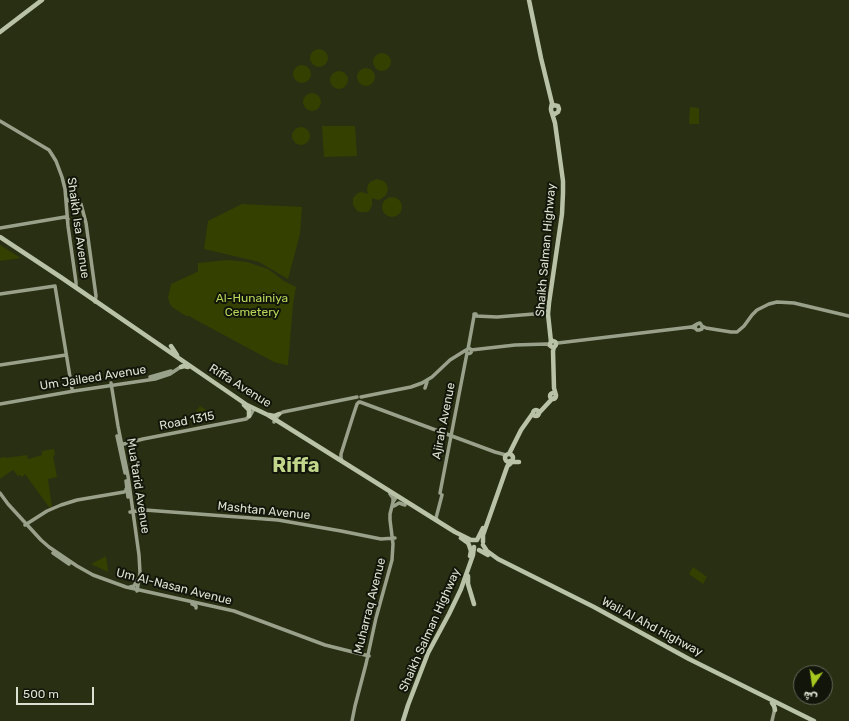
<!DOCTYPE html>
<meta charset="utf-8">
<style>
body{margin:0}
#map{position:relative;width:849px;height:721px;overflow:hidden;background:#282f13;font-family:Rubik,Vazirmatn,sans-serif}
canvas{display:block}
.north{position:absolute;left:793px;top:665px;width:40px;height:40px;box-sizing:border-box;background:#12160a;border:1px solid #626759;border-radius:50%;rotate:193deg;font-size:11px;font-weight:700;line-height:16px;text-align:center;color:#dbe1d0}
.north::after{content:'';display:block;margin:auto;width:14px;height:18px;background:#a7c81f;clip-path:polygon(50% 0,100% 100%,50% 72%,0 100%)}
.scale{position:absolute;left:16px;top:687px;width:78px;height:18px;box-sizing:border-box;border:2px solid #dbe1d0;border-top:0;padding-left:5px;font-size:12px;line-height:14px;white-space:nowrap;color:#dbe1d0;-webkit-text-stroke:3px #12160a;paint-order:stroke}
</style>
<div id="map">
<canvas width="849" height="721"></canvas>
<div class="north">ش</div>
<div class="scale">500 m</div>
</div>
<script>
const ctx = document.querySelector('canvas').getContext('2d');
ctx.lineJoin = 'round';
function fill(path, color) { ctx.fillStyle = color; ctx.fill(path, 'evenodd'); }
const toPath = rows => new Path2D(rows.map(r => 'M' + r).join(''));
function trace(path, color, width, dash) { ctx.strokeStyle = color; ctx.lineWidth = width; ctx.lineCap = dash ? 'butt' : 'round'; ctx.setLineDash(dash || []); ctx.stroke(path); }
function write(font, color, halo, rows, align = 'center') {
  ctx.font = font + ' Rubik,sans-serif'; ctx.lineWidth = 4; ctx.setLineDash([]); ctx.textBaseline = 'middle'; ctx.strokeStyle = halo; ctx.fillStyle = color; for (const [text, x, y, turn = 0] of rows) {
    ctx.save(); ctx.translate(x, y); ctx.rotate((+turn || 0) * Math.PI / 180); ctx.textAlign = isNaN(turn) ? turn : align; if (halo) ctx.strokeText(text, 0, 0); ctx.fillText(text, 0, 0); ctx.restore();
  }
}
const green = toPath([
 '310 58a9 9 0 1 1 18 0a9 9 0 1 1-18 0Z',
 '373 62a9 9 0 1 1 18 0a9 9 0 1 1-18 0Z',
 '293 74a9 9 0 1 1 18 0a9 9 0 1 1-18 0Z',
 '357 77a9 9 0 1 1 18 0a9 9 0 1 1-18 0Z',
 '330 80a9 9 0 1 1 18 0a9 9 0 1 1-18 0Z',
 '303 102a9 9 0 1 1 18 0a9 9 0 1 1-18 0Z',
 [690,107,699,108,699,124,689,124],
 [322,126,355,126,357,156,324,157],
 '292 136a9 9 0 1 1 18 0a9 9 0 1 1-18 0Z',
 [377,179,383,181,386,183,388,189,386,195,381,199,378,200,372,198,372,205,369,211,366,212,360,212,357,211,353,205,353,198,358,193,362,192,368,194,367,189,368,185,370,182],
 '382 207a10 10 0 1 1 20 0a10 10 0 1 1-20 0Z',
 [242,204,302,207,300,234,288,279,259,262,204,249,208,221],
 [0,245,21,258,0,261],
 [228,260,247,262,268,269,284,281,296,287,293,304,288,365,286,365,274,362,196,320,189,316,186,316,172,307,170,304,168,298,171,284,197,272,198,271,198,263],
 [200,406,211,413,212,415,191,419],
 [54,449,55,455,53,456,57,477,48,479,52,507,49,507,25,474,22,477,20,475,18,476,13,470,0,479,0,458,4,457,6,458,27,455,28,459,42,455,42,451],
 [106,556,108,572,91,564],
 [693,567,707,577,703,584,689,574]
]);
const secondary = toPath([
 [0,121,49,150,51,153,56,161,62,177,65,189,68,226,76,282,76,286,74,286],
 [67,199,71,202,76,202,81,204,86,223,96,296,95,302],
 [0,228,65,217,68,219],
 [0,294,55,286,72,389],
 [474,314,476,314,476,316,474,316,474,314],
 [476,316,497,317,546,313,548,314],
 [702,326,706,328,731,332,737,332,744,326,752,315,757,310,769,304,777,302,794,303,849,316],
 [692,327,697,324,700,323,702,326,702,329,699,330,697,330,695,328,696,325],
 [555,342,558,343,691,327,695,328],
 '466.5 351a2.5 2.5 0 1 1 5 0a2.5 2.5 0 1 1-5 0Z',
 [468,349,474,316],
 [471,350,515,345,547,344,550,346],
 [0,365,66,355],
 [150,377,171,371],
 [111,383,118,426,128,476,139,555,140,573,137,591],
 [425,388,427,382],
 [361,397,411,387,422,383,432,377,450,360,466,350],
 [360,402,495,452,506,455],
 [0,404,74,391,155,379,170,374,182,366],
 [274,422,279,414,283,412,357,397],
 [117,436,125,473],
 [120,445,143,439,246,419,250,416,254,409],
 [342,461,341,458,341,454,353,416,357,404,359,402],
 [126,481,128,497],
 [0,493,8,504,41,540,49,547,77,566,93,575,126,587,234,611,325,645,369,656],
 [440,493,467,353],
 [390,494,393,498,393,502],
 [394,506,399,503,405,505],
 [130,512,145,510,278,520,341,531,381,539,395,538],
 [438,521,436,518,442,495],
 [25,525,47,511,61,505,77,500,124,492,126,491,126,489],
 [53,553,69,564],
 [130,587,134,586,137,580],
 [192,604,196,606,196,608],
 [352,721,355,706,366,664,376,618,392,560,393,544,390,520,390,514,393,502,397,496],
 [772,721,775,708]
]);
const primary = toPath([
 [529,0,541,58,551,99,552,103,551,108],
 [0,32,42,0],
 [0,237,62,278,247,405,268,415,455,532,471,540,476,540],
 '550 344a3 3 0 1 1 6 0a3 3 0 1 1-6 0Z',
 [551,342,548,314,549,303,562,214,563,193,563,181,555,123,551,110,551,108,553,105,558,106,559,109,558,112,555,114,552,113],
 [171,346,177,355],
 [554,347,553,351,554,388,556,395],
 [181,367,184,366,188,367],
 '550 396a3 3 0 1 1 6 0a3 3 0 1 1-6 0Z',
 [244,405,249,410,249,416],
 '533 413a3 3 0 1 1 6 0a3 3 0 1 1-6 0Z',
 [538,414,551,400,554,398],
 [269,415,274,416,279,414],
 [509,454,521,430,533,413],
 '505 458a4 4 0 1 1 8 0a4 4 0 1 1-8 0Z',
 [509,465,512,462,519,462],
 [461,538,468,543,469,545,471,551,470,556],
 [477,540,483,528],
 [483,542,483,535,507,467,510,461],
 [483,545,487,551,498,559,594,607,689,659,814,721],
 [479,550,488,555],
 [468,576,468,584,474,604],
 [772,703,774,706,775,710],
 [403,721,408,705,428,653,449,614,461,589,473,555,474,547]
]);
const streetNames = [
 ["Shaikh Isa Avenue",78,228,82],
 ["Shaikh Salman Highway",546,250,-85],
 ["Um Jaileed Avenue",93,378,-9],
 ["Riffa Avenue",240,386,32],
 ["Road 1315",187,421,-11],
 ["Ajirah Avenue",444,421,-79],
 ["Mua'tarid Avenue",138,486,81],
 ["Mashtan Avenue",264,511,6],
 ["Um Al-Nasan Avenue",174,587,14],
 ["Muharraq Avenue",370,606,-76],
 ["Wali Al Ahd Highway",652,627,28],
 ["Shaikh Salman Highway",430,630,-66]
];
const parkNames = [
 ["Al-Hunainiya",252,299],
 ["Cemetery",252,313]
];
const townNames = [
 ["Riffa",296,466]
];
fill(green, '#344000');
trace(secondary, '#9aa18b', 3.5);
trace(primary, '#b9c2a6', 4.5);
write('12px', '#dbe1d0', '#12160a', streetNames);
write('12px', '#b8d658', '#12160a', parkNames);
write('bold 20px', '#c1d58b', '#12160a', townNames);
</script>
